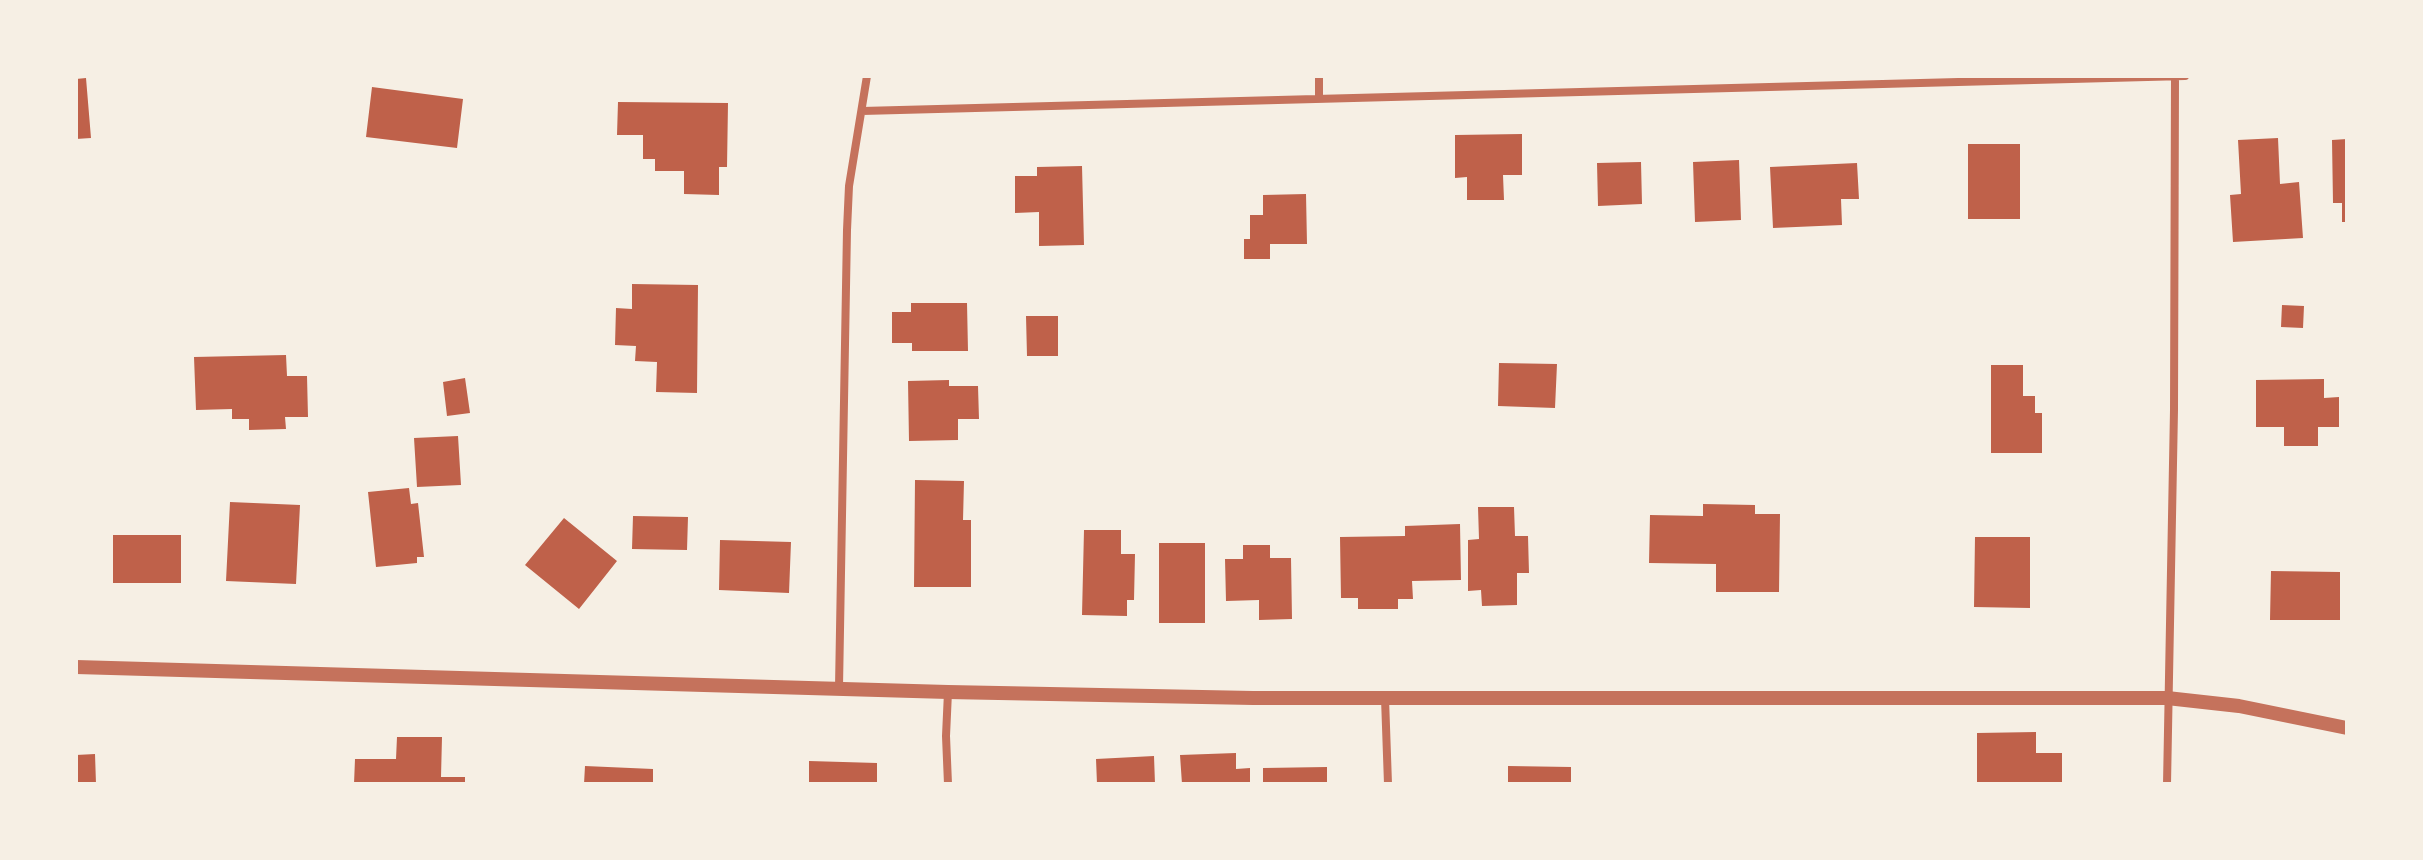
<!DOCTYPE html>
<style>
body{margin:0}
#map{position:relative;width:2423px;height:860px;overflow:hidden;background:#f6efe4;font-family:"Noto Sans",sans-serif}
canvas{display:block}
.frame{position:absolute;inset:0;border:78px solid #f6efe4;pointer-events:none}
</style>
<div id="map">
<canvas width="2423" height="860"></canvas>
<div class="frame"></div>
</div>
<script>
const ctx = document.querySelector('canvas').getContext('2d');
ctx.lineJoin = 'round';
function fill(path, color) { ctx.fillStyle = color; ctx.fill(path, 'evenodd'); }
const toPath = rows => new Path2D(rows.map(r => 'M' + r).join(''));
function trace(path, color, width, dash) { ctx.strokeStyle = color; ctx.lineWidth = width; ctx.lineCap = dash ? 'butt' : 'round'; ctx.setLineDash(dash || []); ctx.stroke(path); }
const building = toPath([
 [86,78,91,138,76,139,76,79],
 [372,87,463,99,457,148,366,137],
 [618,102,728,103,727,167,719,167,719,195,684,194,684,171,655,171,655,159,643,159,643,135,617,135],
 [1522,134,1522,175,1503,175,1504,200,1467,200,1467,177,1455,178,1455,135],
 [2278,138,2280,184,2299,182,2303,238,2233,242,2230,195,2241,194,2238,140],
 [2347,139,2347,222,2342,222,2342,203,2333,203,2332,140],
 [1968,144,2020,144,2020,219,1968,219],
 [1739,160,1741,220,1695,222,1693,162],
 [1641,162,1642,204,1598,206,1597,163],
 [1857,163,1859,199,1841,199,1842,225,1773,228,1770,167],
 [1082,166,1084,245,1039,246,1039,212,1015,213,1015,176,1037,176,1037,167],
 [1306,194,1307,244,1270,244,1270,259,1244,259,1244,239,1250,239,1250,215,1263,215,1263,195],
 [632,284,698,285,697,393,656,392,657,362,635,361,636,346,615,345,616,308,632,309],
 [911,303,967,303,968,351,912,351,912,343,892,343,892,312,911,312],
 [2282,305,2304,306,2303,328,2281,327],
 [1026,316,1058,316,1058,356,1027,356],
 [286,355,287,376,307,376,308,417,285,417,286,429,249,430,249,419,232,419,232,409,196,410,194,357],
 [1499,363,1557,364,1555,408,1498,406],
 [1991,365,2023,365,2023,396,2035,396,2035,413,2042,413,2042,453,1991,453],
 [465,378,470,413,447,416,443,382],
 [2324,379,2324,398,2339,397,2339,427,2318,427,2318,446,2284,446,2284,427,2256,427,2256,380],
 [949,380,949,386,978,386,979,419,958,419,958,440,909,441,908,381],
 [458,436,461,485,417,487,414,438],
 [915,480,964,481,963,520,971,520,971,587,914,587],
 [409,488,411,504,418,503,424,557,417,557,417,563,376,567,368,492],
 [230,502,300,505,296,584,226,581],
 [1703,504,1755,505,1755,514,1780,514,1779,592,1716,592,1716,564,1649,563,1650,515,1703,516],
 [1478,507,1514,507,1515,536,1528,536,1529,573,1517,573,1517,605,1482,606,1481,590,1468,591,1468,540,1479,539],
 [633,516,688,517,687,550,632,549],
 [564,518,617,561,579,609,525,565],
 [1460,524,1461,580,1412,581,1413,599,1398,599,1398,609,1358,609,1358,598,1341,598,1340,537,1405,536,1405,526],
 [1084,530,1121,530,1121,554,1135,554,1134,600,1127,600,1127,616,1082,615],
 [113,535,181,535,181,583,113,583],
 [1975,537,2030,537,2030,608,1974,607],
 [720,540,791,542,789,593,719,590],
 [1159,543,1205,543,1205,623,1159,623],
 [1243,545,1270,545,1270,558,1291,558,1292,619,1259,620,1259,600,1226,601,1225,559,1243,559],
 [2271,571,2340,572,2340,620,2270,620],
 [2036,732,2036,753,2062,753,2062,784,1977,784,1977,733],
 [397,737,442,737,441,777,465,777,465,784,354,784,355,759,396,759],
 [1236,753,1236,769,1250,768,1250,784,1182,784,1180,755],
 [95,754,96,784,76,784,76,755],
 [1154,756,1155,784,1097,784,1096,759],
 [809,761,877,763,877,784,809,784],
 [585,766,653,769,653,784,584,784],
 [1508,766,1571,767,1571,784,1508,784],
 [1327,767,1327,784,1263,784,1263,768]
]);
const minor = toPath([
 [1319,76,1319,98],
 [862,111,2185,76],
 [839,687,847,230,849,186,867,76],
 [1385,698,1388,784],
 [948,784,946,736,948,692],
 [2167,784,2174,410,2175,77]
]);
const tertiary = toPath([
 [76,667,948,692,1253,698,2167,698,2239,706,2347,728]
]);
fill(building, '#bf614a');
trace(minor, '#c5725c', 8);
trace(tertiary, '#c5725c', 14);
</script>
